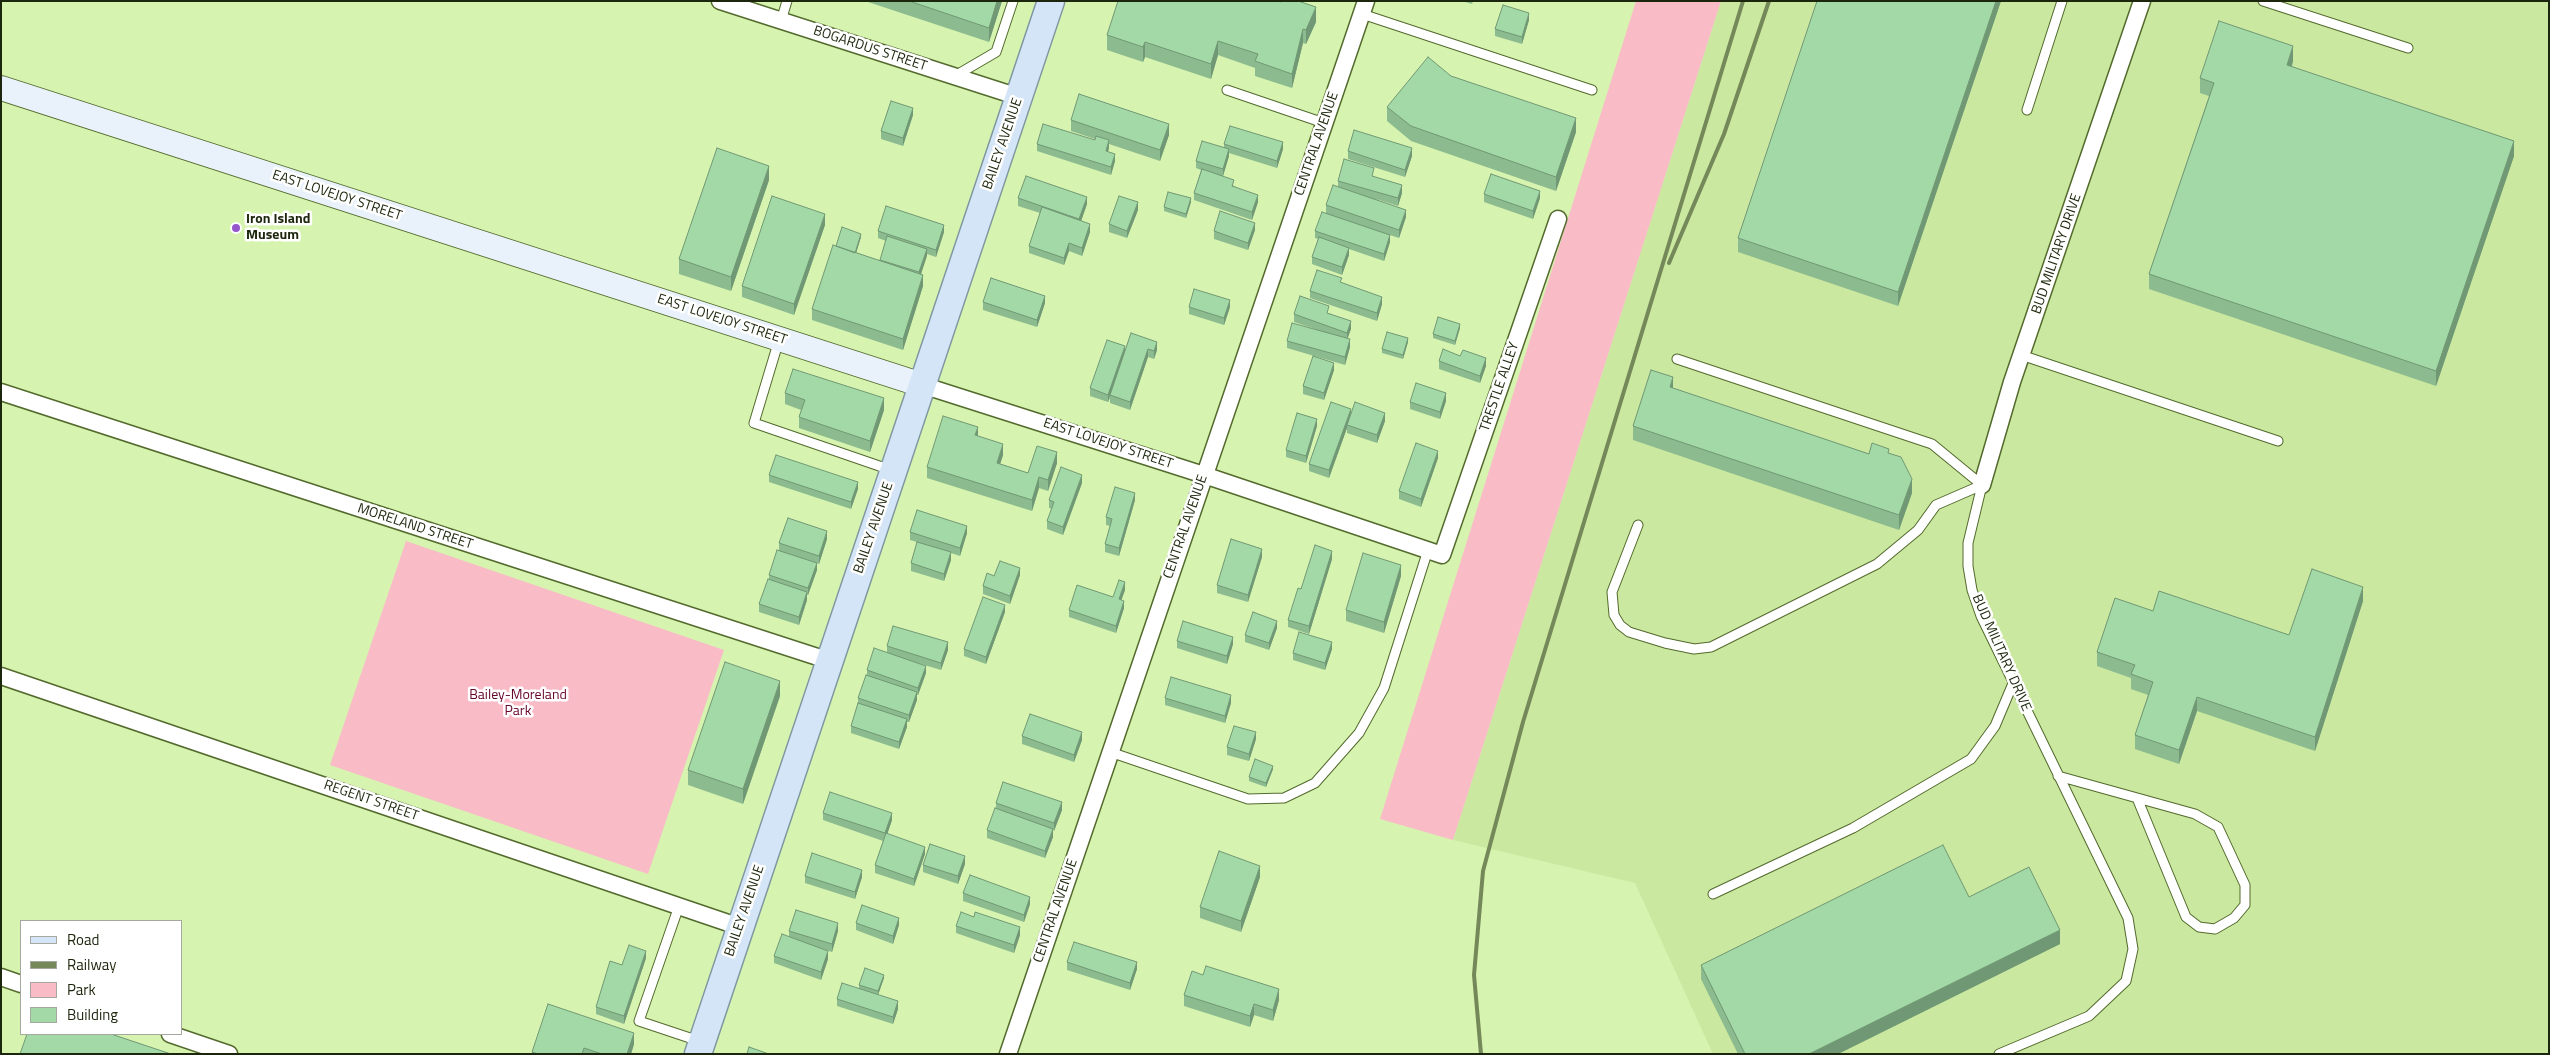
<!DOCTYPE html>
<style>
body{margin:0}
#map{position:relative;width:2550px;height:1055px;overflow:hidden;background:#d7f3b0;font-family:"Titillium Web",sans-serif}
canvas{display:block}
.frame{position:absolute;inset:0;border:2px solid #1c260c;pointer-events:none}
.legend{position:absolute;left:20px;top:920px;width:162px;height:115px;box-sizing:border-box;background:#fff;border:1px solid #a4a89e;margin:0;padding:6px 9px;list-style:none;font-size:15px;color:#1c260c}
.legend li{display:flex;align-items:center;gap:10px;height:25px}
.legend b{width:25px;border:1px solid #a4a89e}
</style>
<div id="map">
<canvas width="2550" height="1055"></canvas>
<div class="frame"></div>
<ul class="legend">
<li><b style="height:6px;background:#d3e5f6"></b>Road</li>
<li><b style="height:6px;background:#75885a"></b>Railway</li>
<li><b style="height:14px;background:#f9bcc7"></b>Park</li>
<li><b style="height:14px;background:#a2d9a6"></b>Building</li>
</ul>
</div>
<script>
const ctx = document.querySelector('canvas').getContext('2d');
ctx.lineJoin = 'round';
function fill(path, color) { ctx.fillStyle = color; ctx.fill(path, 'evenodd'); }
const toPath = rows => new Path2D(rows.map(r => 'M' + r).join(''));
function trace(path, color, width, dash) { ctx.strokeStyle = color; ctx.lineWidth = width; ctx.lineCap = dash ? 'butt' : 'round'; ctx.setLineDash(dash || []); ctx.stroke(path); }
function write(font, color, halo, rows, align = 'center') {
  ctx.font = font + ' "Titillium Web",sans-serif'; ctx.lineWidth = 5; ctx.setLineDash([]); ctx.textBaseline = 'middle'; ctx.strokeStyle = halo; ctx.fillStyle = color; for (const [text, x, y, turn = 0] of rows) {
    ctx.save(); ctx.translate(x, y); ctx.rotate((+turn || 0) * Math.PI / 180); ctx.textAlign = isNaN(turn) ? turn : align; if (halo) ctx.strokeText(text, 0, 0); ctx.fillText(text, 0, 0); ctx.restore();
  }
}
const built = toPath([
 [1721,1,2549,1,2549,1054,1713,1054,1635,883,1453,840]
]);
const green = toPath([
 [1636,1,1721,1,1453,840,1380,819],
 [406,541,724,650,648,874,330,765]
]);
const lane = toPath([
 [2263,1,2408,48],
 [1362,14,1592,90],
 [781,21,787,1],
 [955,76,996,52,1013,1],
 [1227,90,1324,123],
 [2027,110,2062,1],
 [779,340,754,423,891,470],
 [2021,355,2278,441],
 [1677,359,1932,444,1982,485],
 [1982,485,1968,543,1968,566,1972,590,1981,616,2128,918,2133,949,2126,981,2089,1016,1999,1054],
 [1638,525,1612,592,1614,615,1620,625,1629,632,1665,643,1694,649,1711,647,1877,564,1918,530,1936,505,1982,485],
 [1110,752,1248,799,1284,798,1315,783,1359,733,1384,688,1428,550],
 [2058,776,2195,814,2218,827,2245,885,2245,905,2234,918,2215,929,2199,927,2186,917,2137,798],
 [1713,894,1853,828,1971,759,1995,726,2014,681],
 [679,906,639,1021,699,1041]
]);
const street = toPath([
 [720,1,1019,97],
 [922,385,1204,475,1442,555,1558,219],
 [1,392,830,661],
 [1982,485,2012,382,2142,1],
 [1,676,740,927],
 [1,977,21,984],
 [170,1034,229,1054],
 [1008,1054,1366,1]
]);
const secondary = toPath([
 [1,88,922,385]
]);
const primary = toPath([
 [698,1054,1051,1]
]);
const rail = toPath([
 [1669,263,1724,134,1769,1],
 [1481,1054,1474,975,1483,871,1523,722,1743,1]
]);
const wall = toPath([
 [865,1,1002,1,989,42],
 [1462,1,1473,1,1472,4],
 [2001,1,1898,306,1738,252,1738,238],
 [1529,20,1522,44,1495,36,1495,29],
 [1316,22,1306,44,1303,43,1292,88,1255,76,1255,68,1218,55,1211,79,1145,57,1143,62,1107,50,1107,35],
 [2293,61,2292,67,2514,156,2436,386,2149,289,2149,274,2209,96,2200,93,2200,78],
 [1451,76,1576,132,1556,191,1411,141,1387,121,1387,107],
 [913,115,903,146,881,139,881,131],
 [1071,120,1169,135,1160,161,1109,144,1108,152,1115,161,1111,175,1037,151,1037,144,1095,140,1095,139,1071,131],
 [1224,144,1283,149,1277,168,1229,153,1229,156,1223,176,1234,186,1258,202,1252,220,1194,200,1194,193,1201,170,1196,168,1196,161,1224,148],
 [1348,151,1412,156,1405,177,1348,159],
 [1374,176,1374,177,1402,193,1398,206,1376,199,1406,217,1399,238,1390,235,1390,242,1384,261,1349,249,1349,255,1342,275,1312,264,1312,257,1318,239,1315,238,1315,231,1326,213,1326,205,1338,186,1338,181],
 [769,180,731,291,679,274,679,259],
 [1484,194,1540,198,1533,219,1484,202],
 [1018,198,1087,204,1081,221,1090,232,1082,256,1069,251,1064,265,1029,253,1029,246,1040,213,1018,206],
 [1191,202,1186,218,1164,211,1164,207],
 [1138,210,1127,238,1109,232,1109,224],
 [825,225,794,315,742,297,742,286],
 [1255,230,1248,250,1214,239,1214,231],
 [878,231,944,232,936,257,927,254,921,274,923,286,903,350,812,320,812,309,836,246,861,237,856,253,880,261,886,241,878,238],
 [1342,283,1382,304,1377,321,1310,298,1310,291],
 [983,302,1045,303,1037,327,983,310],
 [1189,307,1230,307,1224,325,1189,314],
 [1329,313,1351,329,1347,338,1350,347,1345,365,1287,348,1287,341,1318,330,1294,322,1294,314],
 [1460,328,1455,345,1433,338,1433,334],
 [1131,333,1157,350,1154,359,1148,357,1130,410,1110,403,1110,398,1108,402,1090,396,1090,388,1125,351],
 [1408,342,1403,359,1382,353,1382,349],
 [1460,356,1486,366,1480,383,1439,369,1439,361],
 [1334,370,1324,400,1303,394,1303,386],
 [1673,388,1869,454,1912,493,1899,530,1633,440,1633,426],
 [785,393,884,410,870,452,799,428,799,417,801,410,785,404],
 [1446,401,1440,419,1410,409,1410,402],
 [1351,413,1385,421,1377,443,1347,433,1347,428,1329,478,1309,471,1309,464],
 [1317,426,1306,463,1286,457,1286,450],
 [978,436,1003,455,1000,464,1028,473,1057,463,1048,491,1039,488,1032,511,927,478,927,467],
 [1438,458,1421,507,1399,499,1399,491],
 [769,475,858,489,851,509,769,482],
 [1082,483,1063,535,1047,529,1047,521,1052,509,1049,508,1049,500],
 [1135,500,1119,556,1105,552,1105,544,1110,526,1106,525,1106,517],
 [910,532,967,533,960,556,951,553,951,560,944,581,911,571,911,563,917,542,910,540],
 [827,539,819,564,817,563,817,570,808,595,807,595,807,600,799,625,759,612,759,604,769,579,769,575,779,551,779,543],
 [1262,557,1248,602,1217,593,1217,585],
 [1332,559,1309,634,1288,627,1288,620,1301,589],
 [1020,575,1010,604,983,594,983,586,994,576],
 [1401,576,1384,633,1346,621,1346,610],
 [1125,590,1121,600,1124,608,1116,633,1069,617,1069,610,1113,597],
 [2363,601,2315,751,2197,711,2179,764,2135,749,2135,735,2148,695,2131,689,2131,678,2097,666,2097,652,2153,611,2289,635],
 [1005,612,986,664,964,656,964,649],
 [1277,628,1269,650,1245,642,1245,635],
 [1177,641,1233,644,1227,664,1177,648],
 [887,646,948,650,941,670,911,661,926,673,918,695,917,695,917,700,909,722,907,722,907,727,899,749,851,733,851,726,858,703,858,698,867,675,867,670,887,652],
 [1332,649,1325,670,1293,660,1293,653],
 [780,696,743,804,688,785,688,770],
 [1165,698,1231,703,1225,723,1165,705],
 [1022,736,1082,740,1074,762,1022,744],
 [1256,739,1249,761,1227,755,1227,747],
 [1273,769,1266,787,1249,781,1249,777],
 [996,803,1062,810,1054,831,1053,830,1053,837,1045,858,987,838,987,830,996,808],
 [823,813,892,820,887,834,925,854,914,886,875,873,875,865,883,841,823,820],
 [965,864,958,884,923,872,923,865],
 [805,876,862,877,855,899,805,883],
 [1260,877,1241,932,1200,918,1200,907],
 [963,893,1030,904,1024,922,963,901],
 [1969,897,2060,944,1838,1054,1738,1054,1701,979,1701,965],
 [856,923,899,925,893,944,856,930],
 [956,926,1020,935,1014,953,956,933],
 [789,931,838,931,832,952,813,946,828,959,821,980,774,963,774,956,789,937],
 [646,958,624,1024,596,1014,596,1007,622,965],
 [1067,962,1137,969,1130,990,1067,970],
 [884,978,878,995,898,1009,893,1024,837,1006,837,999,859,989,859,985],
 [1184,995,1279,1000,1273,1021,1254,1015,1250,1027,1184,1006],
 [634,1044,631,1054,532,1054,532,1052]
]);
const shadedWall = toPath([
 [997,1,1002,1,989,42,989,28],
 [1996,1,2001,1,1898,306,1898,292],
 [1316,7,1316,22,1306,44,1306,30],
 [1529,13,1529,20,1522,44,1522,37],
 [1303,29,1303,43,1292,88,1292,74],
 [1218,41,1218,55,1211,79,1211,64],
 [1145,42,1145,57,1143,62,1143,47],
 [2293,46,2293,61,2287,80,2287,65],
 [913,108,913,115,903,146,903,138],
 [1576,118,1576,132,1556,191,1556,177],
 [1169,124,1169,135,1160,161,1160,150],
 [1109,140,1109,148,1106,159,1106,151],
 [2514,141,2514,156,2436,386,2436,371],
 [1283,142,1283,149,1277,168,1277,161],
 [1412,148,1412,156,1405,177,1405,170],
 [1229,149,1229,156,1223,176,1223,169],
 [1115,154,1115,161,1111,175,1111,167],
 [769,166,769,180,731,291,731,277],
 [1402,185,1402,193,1398,206,1398,198],
 [1540,191,1540,198,1533,219,1533,211],
 [1258,195,1258,202,1252,220,1252,212],
 [1087,197,1087,204,1079,227,1079,219],
 [1191,198,1191,202,1186,218,1186,214],
 [1138,202,1138,210,1127,238,1127,231],
 [1406,210,1406,217,1399,238,1399,230],
 [825,214,825,225,794,315,794,304],
 [1255,223,1255,230,1248,250,1248,243],
 [1090,224,1090,232,1082,256,1082,248],
 [944,225,944,232,936,257,936,250],
 [861,234,861,237,854,260,854,256],
 [1390,235,1390,242,1384,261,1384,254],
 [1069,243,1069,251,1064,265,1064,258],
 [1349,248,1349,255,1342,275,1342,267],
 [927,249,927,256,919,280,919,272],
 [923,275,923,286,903,350,903,339],
 [1045,296,1045,303,1037,327,1037,320],
 [1382,297,1382,304,1377,321,1377,313],
 [1230,300,1230,307,1224,325,1224,318],
 [1351,321,1351,329,1347,340,1347,333],
 [1460,324,1460,328,1455,345,1455,341],
 [1408,338,1408,342,1403,359,1403,355],
 [1350,339,1350,347,1345,365,1345,357],
 [1157,342,1157,350,1154,359,1154,351],
 [1125,346,1125,353,1110,395,1108,402,1108,395],
 [1148,349,1148,357,1130,410,1130,402],
 [1486,358,1486,366,1480,383,1480,376],
 [1334,363,1334,370,1324,400,1324,393],
 [1673,377,1673,392,1670,387],
 [1446,393,1446,401,1440,419,1440,412],
 [884,398,884,410,870,452,870,441],
 [1351,409,1351,416,1347,425,1347,428,1329,478,1329,470],
 [1385,413,1385,421,1377,443,1377,435],
 [1317,419,1317,426,1306,463,1306,456],
 [978,427,978,438,975,435],
 [1003,444,1003,455,997,474,997,463],
 [1438,451,1438,458,1421,507,1421,499],
 [1057,452,1057,463,1048,491,1048,480],
 [1082,475,1082,483,1063,535,1063,527],
 [1039,477,1039,488,1032,511,1032,500],
 [1912,479,1912,493,1899,530,1899,515],
 [858,482,858,489,851,509,851,502],
 [1135,493,1135,500,1119,556,1119,548],
 [967,526,967,533,960,556,960,548],
 [827,531,827,539,819,564,819,556],
 [1262,549,1262,557,1248,602,1248,595],
 [1332,551,1332,559,1309,634,1309,626],
 [951,552,951,560,944,581,944,574],
 [817,563,817,570,808,595,808,588],
 [1401,565,1401,576,1384,633,1384,622],
 [1020,568,1020,575,1010,604,1010,596],
 [1125,582,1125,590,1119,607,1119,599],
 [2363,587,2363,601,2315,751,2315,737],
 [807,592,807,600,799,625,799,617],
 [1124,601,1124,608,1116,633,1116,626],
 [1005,605,1005,612,986,664,986,657],
 [1277,621,1277,628,1269,650,1269,643],
 [1233,637,1233,644,1227,664,1227,656],
 [948,642,948,650,941,670,941,663],
 [1332,642,1332,649,1325,670,1325,663],
 [926,666,926,673,918,695,918,688],
 [780,681,780,696,743,804,743,789],
 [917,692,917,700,909,722,909,715],
 [1231,695,1231,703,1225,723,1225,716],
 [2197,697,2197,711,2179,764,2179,750],
 [907,719,907,727,899,749,899,742],
 [1082,732,1082,740,1074,762,1074,755],
 [1256,732,1256,739,1249,761,1249,754],
 [1273,766,1273,769,1266,787,1266,783],
 [1062,802,1062,810,1054,831,1054,823],
 [892,813,892,820,885,841,885,833],
 [1053,829,1053,837,1045,858,1045,851],
 [925,847,925,854,914,886,914,879],
 [965,856,965,864,958,884,958,876],
 [1260,866,1260,877,1241,932,1241,921],
 [862,870,862,877,855,899,855,892],
 [1030,897,1030,904,1024,922,1024,915],
 [899,918,899,925,893,944,893,936],
 [838,923,838,931,832,952,832,944],
 [1020,927,1020,935,1014,953,1014,945],
 [2060,930,2060,944,1838,1054,1809,1054],
 [646,951,646,958,624,1024,624,1016],
 [828,951,828,959,821,980,821,972],
 [1137,962,1137,969,1130,990,1130,983],
 [884,975,884,978,878,995,878,991],
 [1279,989,1279,1000,1273,1021,1273,1010],
 [898,1001,898,1009,893,1024,893,1017],
 [1254,1004,1254,1015,1250,1027,1250,1016],
 [634,1033,634,1044,631,1054,627,1054]
]);
const building = toPath([
 [909,1,997,1,989,28,909,1],
 [1118,1,1278,1,1281,2,1281,1,1298,1,1316,7,1306,30,1303,29,1292,74,1255,61,1258,54,1218,41,1211,64,1145,42,1143,47,1107,35,1118,1],
 [1817,1,1996,1,1898,292,1738,238,1817,1],
 [1503,5,1529,13,1522,37,1495,29,1503,5],
 [2219,21,2293,46,2287,65,2514,141,2436,371,2149,274,2214,83,2200,78,2219,21],
 [1428,57,1451,76,1576,118,1556,177,1411,126,1387,107,1428,57],
 [1079,94,1169,124,1160,150,1071,120,1079,94],
 [891,101,913,108,903,138,881,131,891,101],
 [1043,124,1095,140,1096,136,1109,140,1106,151,1115,154,1111,167,1037,144,1043,124],
 [1230,126,1283,142,1277,161,1224,144,1230,126],
 [1354,130,1412,148,1405,170,1348,151,1354,130],
 [1202,141,1229,149,1223,169,1196,161,1202,141],
 [717,148,769,166,731,277,679,259,717,148],
 [1344,159,1374,168,1372,176,1402,185,1398,198,1338,181,1344,159],
 [1202,169,1234,180,1232,186,1258,195,1252,212,1194,193,1202,169],
 [1491,174,1540,191,1533,211,1484,194,1491,174],
 [1026,176,1087,197,1079,219,1018,198,1026,176],
 [1333,185,1406,210,1399,230,1326,205,1333,185],
 [1168,192,1191,198,1186,214,1164,207,1168,192],
 [772,196,825,214,794,304,742,286,772,196],
 [1119,196,1138,202,1127,231,1109,224,1119,196],
 [886,206,944,225,936,250,878,231,886,206],
 [1042,207,1090,224,1082,248,1069,243,1064,258,1029,246,1042,207],
 [1220,211,1255,223,1248,243,1214,231,1220,211],
 [1322,212,1390,235,1384,254,1315,231,1322,212],
 [842,227,861,234,855,253,836,246,842,227],
 [887,236,927,249,919,272,880,260,887,236],
 [1319,237,1349,248,1342,267,1312,257,1319,237],
 [833,245,923,275,903,339,812,309,833,245],
 [1317,270,1342,278,1340,282,1382,297,1377,313,1310,291,1317,270],
 [991,278,1045,296,1037,320,983,302,991,278],
 [1194,289,1230,300,1224,318,1189,307,1194,289],
 [1300,296,1329,306,1327,313,1351,321,1347,333,1294,314,1300,296],
 [1438,317,1460,324,1455,341,1433,334,1438,317],
 [1292,323,1350,339,1345,357,1287,341,1292,323],
 [1387,332,1408,338,1403,355,1382,349,1387,332],
 [1131,333,1157,342,1154,351,1148,349,1130,402,1110,395,1131,333],
 [1107,340,1125,346,1108,395,1090,388,1107,340],
 [1443,349,1460,356,1463,350,1486,358,1480,376,1439,361,1443,349],
 [1313,356,1334,363,1324,393,1303,386,1313,356],
 [793,369,884,398,870,441,799,417,805,400,785,393,793,369],
 [1651,370,1673,377,1670,387,1869,454,1872,443,1889,449,1888,453,1901,457,1912,479,1899,515,1633,426,1651,370],
 [1416,383,1446,393,1440,412,1410,402,1416,383],
 [1331,402,1351,409,1329,470,1309,464,1331,402],
 [1355,402,1385,413,1377,435,1347,425,1355,402],
 [1297,413,1317,419,1306,456,1286,450,1297,413],
 [943,416,978,427,975,435,1003,444,997,463,1028,473,1037,446,1057,452,1048,480,1039,477,1032,500,927,467,943,416],
 [1416,443,1438,451,1421,499,1399,491,1416,443],
 [776,455,858,482,851,502,769,475,776,455],
 [1061,467,1082,475,1063,527,1047,521,1054,502,1049,500,1061,467],
 [1115,487,1135,493,1119,548,1105,544,1112,519,1106,517,1115,487],
 [917,510,967,526,960,548,910,532,917,510],
 [788,518,827,531,819,556,779,543,788,518],
 [1231,539,1262,549,1248,595,1217,585,1231,539],
 [917,542,951,552,944,574,911,563,917,542],
 [1315,545,1332,551,1309,626,1288,620,1298,588,1301,589,1315,545],
 [777,550,817,563,808,588,769,575,777,550],
 [1363,553,1401,565,1384,622,1346,610,1363,553],
 [1000,561,1020,568,1010,596,983,586,987,573,994,576,1000,561],
 [2312,569,2363,587,2315,737,2197,697,2179,750,2135,735,2153,682,2131,674,2135,665,2097,652,2115,598,2153,611,2159,591,2289,635,2312,569],
 [768,579,807,592,799,617,759,604,768,579],
 [1119,580,1125,582,1119,599,1124,601,1116,626,1069,610,1077,585,1113,597,1119,580],
 [983,597,1005,605,986,657,964,649,983,597],
 [1253,612,1277,621,1269,643,1245,635,1253,612],
 [1183,621,1233,637,1227,656,1177,641,1183,621],
 [893,626,948,642,941,663,887,646,893,626],
 [1299,632,1332,642,1325,663,1293,653,1299,632],
 [874,648,926,666,918,688,867,670,874,648],
 [725,662,780,681,743,789,688,770,725,662],
 [866,675,917,692,909,715,858,698,866,675],
 [1171,677,1231,695,1225,716,1165,698,1171,677],
 [858,703,907,719,899,742,851,726,858,703],
 [1030,714,1082,732,1074,755,1022,736,1030,714],
 [1234,726,1256,732,1249,754,1227,747,1234,726],
 [1255,759,1273,766,1266,783,1249,777,1255,759],
 [1003,782,1062,802,1054,823,996,803,1003,782],
 [830,792,892,813,885,833,823,813,830,792],
 [995,808,1053,829,1045,851,987,830,995,808],
 [886,833,925,847,914,879,875,865,886,833],
 [930,844,965,856,958,876,923,865,930,844],
 [1943,845,1969,897,2029,867,2060,930,1809,1054,1745,1054,1701,965,1943,845],
 [1219,851,1260,866,1241,921,1200,907,1219,851],
 [812,853,862,870,855,892,805,876,812,853],
 [970,875,1030,897,1024,915,963,893,970,875],
 [862,905,899,918,893,936,856,923,862,905],
 [796,910,838,923,832,944,789,931,796,910],
 [961,912,974,917,975,912,1020,927,1014,945,956,926,961,912],
 [782,934,828,951,821,972,774,956,782,934],
 [1074,942,1137,962,1130,983,1067,962,1074,942],
 [629,945,646,951,624,1016,596,1007,610,961,622,965,629,945],
 [1206,966,1279,989,1273,1010,1254,1004,1250,1016,1184,995,1192,971,1203,975,1206,966],
 [865,968,884,975,878,991,859,985,865,968],
 [842,983,898,1001,893,1017,837,999,842,983],
 [548,1004,634,1033,627,1054,602,1054,584,1048,582,1054,538,1054,532,1052,548,1004],
 [27,1034,111,1034,171,1054,20,1054,27,1034],
 [749,1047,769,1054,747,1054,749,1047]
]);
const markers = [
 [236,228,5,"#9555cb"]
];
const streetNames = [
 ["BOGARDUS STREET",870,49,18],
 ["BAILEY AVENUE",1003,144,-71],
 ["CENTRAL AVENUE",1317,144,-71],
 ["EAST LOVEJOY STREET",337,196,18],
 ["BUD MILITARY DRIVE",2057,254,-71],
 ["EAST LOVEJOY STREET",722,320,18],
 ["TRESTLE ALLEY",1500,387,-71],
 ["EAST LOVEJOY STREET",1108,444,18],
 ["MORELAND STREET",415,527,18],
 ["CENTRAL AVENUE",1186,527,-71],
 ["BAILEY AVENUE",874,528,-71],
 ["BUD MILITARY DRIVE",2001,653,66],
 ["REGENT STREET",371,801,19],
 ["BAILEY AVENUE",745,911,-71],
 ["CENTRAL AVENUE",1056,911,-71]
];
const poiNames = [
 ["Iron Island",246,220],
 ["Museum",246,236]
];
const parkNames = [
 ["Bailey-Moreland",518,696],
 ["Park",518,712]
];
fill(built, '#cae89f');
fill(green, '#f9bcc7');
trace(lane, '#536a2d', 11);
trace(street, '#536a2d', 19);
trace(secondary, '#536a2d', 26);
trace(primary, '#7f97a0', 29);
trace(lane, '#fff', 9);
trace(street, '#fff', 16);
trace(secondary, '#e9f2fa', 24);
trace(primary, '#d3e5f6', 26);
trace(rail, '#75885a', 4);
fill(wall, '#8bbb8f');
fill(shadedWall, '#719874');
fill(building, '#a2d9a6');
trace(building, '#719874', 1);
for (const [x, y, r, color] of markers) { const dot = new Path2D(); dot.arc(x, y, r, 0, 2 * Math.PI); ctx.fillStyle = color; ctx.fill(dot); trace(dot, '#fff', 2); }
write('14px', '#1c260c', '#fff', streetNames);
write('bold 14px', '#1c260c', '#fff', poiNames, 'left');
write('14px', '#66062b', '#fff', parkNames);
</script>
